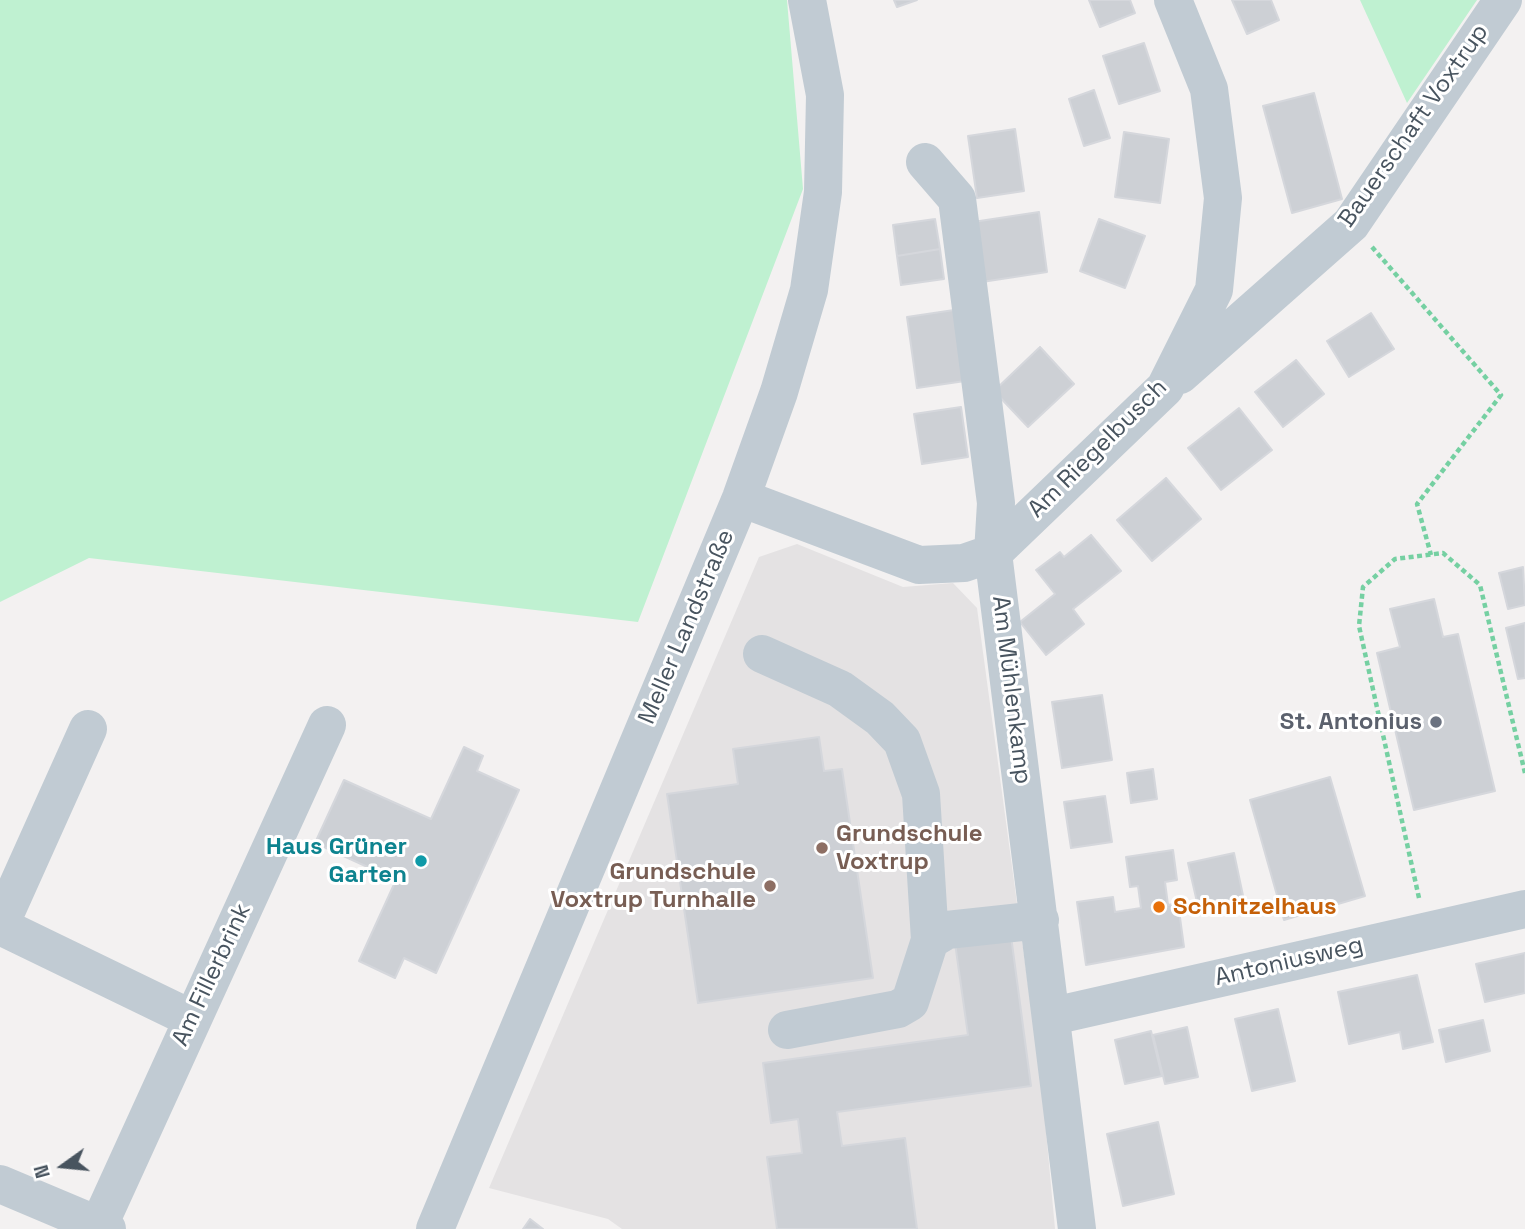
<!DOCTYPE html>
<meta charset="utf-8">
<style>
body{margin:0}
#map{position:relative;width:1525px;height:1229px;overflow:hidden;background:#f3f1f1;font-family:"Space Grotesk",sans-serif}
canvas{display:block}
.north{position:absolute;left:28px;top:1131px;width:70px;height:70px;-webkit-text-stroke:5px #fff;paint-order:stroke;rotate:255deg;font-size:19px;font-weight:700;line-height:28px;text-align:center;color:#48545f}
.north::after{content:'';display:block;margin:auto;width:24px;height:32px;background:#48545f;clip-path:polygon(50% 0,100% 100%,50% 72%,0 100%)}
</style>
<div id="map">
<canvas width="1525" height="1229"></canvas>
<div class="north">N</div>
</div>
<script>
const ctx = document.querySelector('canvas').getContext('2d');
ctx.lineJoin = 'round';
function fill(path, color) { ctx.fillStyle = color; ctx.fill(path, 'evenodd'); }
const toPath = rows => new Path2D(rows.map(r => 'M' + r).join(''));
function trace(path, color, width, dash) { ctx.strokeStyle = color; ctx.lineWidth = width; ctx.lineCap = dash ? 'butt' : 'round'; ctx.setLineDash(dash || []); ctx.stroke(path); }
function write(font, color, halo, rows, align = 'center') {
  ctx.font = font + ' "Space Grotesk",sans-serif'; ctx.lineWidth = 6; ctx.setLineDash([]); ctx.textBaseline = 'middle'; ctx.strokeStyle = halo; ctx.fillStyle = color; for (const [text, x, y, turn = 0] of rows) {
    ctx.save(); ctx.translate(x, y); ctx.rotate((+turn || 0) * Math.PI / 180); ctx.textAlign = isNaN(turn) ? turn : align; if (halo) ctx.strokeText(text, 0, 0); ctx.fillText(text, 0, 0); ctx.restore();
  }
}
const education = toPath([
 [797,544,903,587,953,583,977,608,1042,1088,1055,1229,622,1229,608,1219,489,1188,759,557]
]);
const green = toPath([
 [0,0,787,0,803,189,638,622,89,558,0,602],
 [1360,0,1477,0,1407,103]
]);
const building = toPath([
 [894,0,917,0,897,7,894,0],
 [1089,0,1130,0,1135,13,1100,27,1089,0],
 [1232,0,1271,0,1279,20,1247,34,1232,0],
 [1144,43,1160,91,1119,104,1103,56,1144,43],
 [1094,90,1110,138,1084,146,1069,99,1094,90],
 [1314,93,1342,199,1292,213,1263,106,1314,93],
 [1015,129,1024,191,977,198,968,136,1015,129],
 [1124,132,1169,139,1160,203,1115,197,1124,132],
 [1039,212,1047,272,982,282,973,222,1039,212],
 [935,219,940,249,897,256,893,225,935,219],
 [1099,219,1145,236,1125,288,1080,271,1099,219],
 [940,249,944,279,901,285,897,256,940,249],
 [954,310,965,381,917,388,907,317,954,310],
 [1371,313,1394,349,1349,377,1327,341,1371,313],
 [1040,347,1074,384,1028,427,994,391,1040,347],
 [1296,360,1324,394,1283,427,1255,392,1296,360],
 [961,407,968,457,922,464,914,414,961,407],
 [1239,408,1272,450,1221,490,1188,448,1239,408],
 [1166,478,1201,519,1152,561,1117,520,1166,478],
 [1091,535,1121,571,1073,609,1084,624,1046,655,1020,622,1055,594,1036,570,1060,552,1064,557,1091,535],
 [1523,567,1525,605,1508,609,1499,573,1523,567],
 [1434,599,1443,637,1458,634,1495,791,1414,810,1377,653,1400,647,1390,609,1434,599],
 [1525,623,1525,678,1518,679,1506,628,1525,623],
 [1102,695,1112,760,1062,768,1052,702,1102,695],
 [819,737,824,771,842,769,873,978,698,1003,667,794,738,784,733,749,819,737],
 [464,747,483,756,477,771,519,790,436,973,404,958,395,978,359,961,396,880,315,843,344,780,431,819,464,747],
 [1153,769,1157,799,1131,803,1127,773,1153,769],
 [1330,777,1365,896,1284,920,1250,800,1330,777],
 [1105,796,1112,842,1071,848,1064,802,1105,796],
 [1173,850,1177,880,1165,882,1168,905,1178,903,1184,947,1086,965,1077,902,1113,897,1115,912,1141,908,1138,886,1130,887,1126,857,1173,850],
 [1234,853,1245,905,1200,915,1188,863,1234,853],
 [1011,936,1031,1086,837,1112,842,1146,905,1138,917,1229,777,1229,767,1157,802,1153,798,1119,771,1123,763,1063,968,1035,955,943,1011,936],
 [1525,953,1525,993,1485,1002,1476,964,1525,953],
 [1417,975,1433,1042,1403,1049,1400,1032,1349,1044,1338,992,1417,975],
 [1278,1009,1295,1081,1252,1091,1235,1019,1278,1009],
 [1483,1020,1490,1051,1446,1062,1439,1030,1483,1020],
 [1187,1027,1198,1077,1165,1084,1153,1035,1187,1027],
 [1151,1031,1162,1076,1125,1084,1115,1040,1151,1031],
 [1158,1122,1174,1194,1123,1206,1107,1134,1158,1122],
 [530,1219,543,1229,523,1229,530,1219]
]);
const path = toPath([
 [1372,247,1501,395,1417,504,1431,555],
 [1419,898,1359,626,1363,587,1395,559,1443,553,1480,585,1525,773]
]);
const minor = toPath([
 [925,162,957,199,996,503,993,553,1077,1229],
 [1180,375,1351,224,1503,0],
 [741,498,919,565,964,563,993,553,1165,388,1214,290,1223,198,1209,89,1173,0],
 [762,654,840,689,880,718,902,741,921,794,930,940],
 [0,925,88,729],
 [0,926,192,1019],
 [1053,1016,1525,909],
 [787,1030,898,1009,910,1002,930,940,947,930,1040,920],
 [0,1184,107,1229],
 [99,1225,327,725],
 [435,1229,741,498,779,392,809,290,823,192,825,95,807,0]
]);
const markers = [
 [1436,722,7,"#6b7280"],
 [822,848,7,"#8d6e63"],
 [421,861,7,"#0f9aa8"],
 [770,886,7,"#8d6e63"],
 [1159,907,7,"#e8710a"]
];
const streetNames = [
 ["Bauerschaft Voxtrup",1414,126,-55],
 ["Am Riegelbusch",1098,449,-45],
 ["Meller Landstraße",687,627,-67],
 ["Am Mühlenkamp",1011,690,83],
 ["Antoniusweg",1289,962,-13],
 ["Am Fillerbrink",212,975,-65]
];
const worshipNames = [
 ["St. Antonius",1422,722]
];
const educationNames = [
 ["Grundschule",836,834],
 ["Voxtrup",836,862],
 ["Grundschule",756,872,"right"],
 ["Voxtrup Turnhalle",756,900,"right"]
];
const cultureNames = [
 ["Haus Grüner",407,847],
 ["Garten",407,875]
];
const foodNames = [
 ["Schnitzelhaus",1173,907]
];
fill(education, '#e4e2e3');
fill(green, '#bff1d1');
fill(building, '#cdd0d5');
trace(building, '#d5d7dc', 2);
trace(path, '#75d0a2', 4.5, [5, 3.5]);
trace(minor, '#c1cbd3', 38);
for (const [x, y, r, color] of markers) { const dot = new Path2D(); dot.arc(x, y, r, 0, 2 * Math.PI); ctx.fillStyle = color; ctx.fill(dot); trace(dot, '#fff', 2.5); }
write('24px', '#48545f', '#fff', streetNames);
write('bold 24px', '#5b616d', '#fff', worshipNames, 'right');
write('bold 24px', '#785e54', '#fff', educationNames, 'left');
write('bold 24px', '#0d838f', '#fff', cultureNames, 'right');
write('bold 24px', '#c56008', '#fff', foodNames, 'left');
</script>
